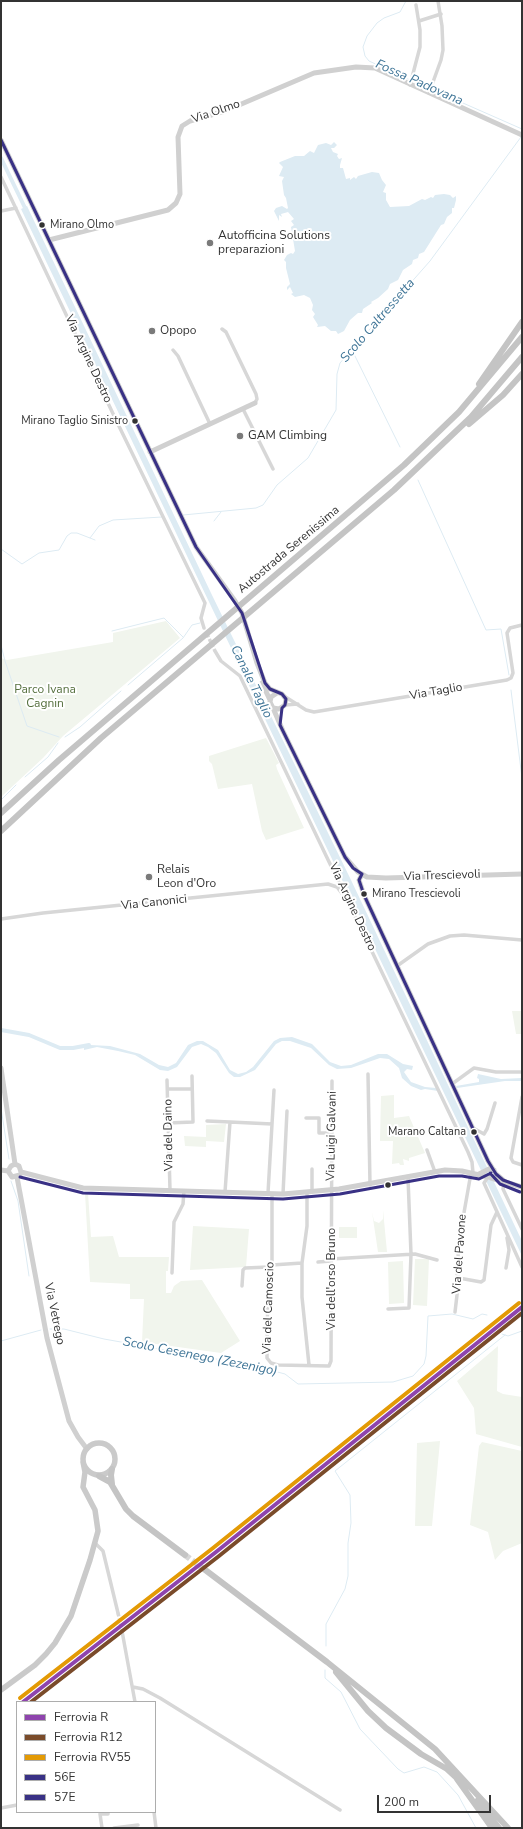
<!DOCTYPE html>
<style>
body{margin:0}
#map{position:relative;width:523px;height:1829px;overflow:hidden;background:#fff;font-family:"Nunito Sans",sans-serif}
canvas{display:block}
.frame{position:absolute;inset:0;border:2px solid #333;pointer-events:none}
.legend{position:absolute;left:16px;top:1701px;width:140px;height:112px;box-sizing:border-box;background:#fff;border:1px solid #adadad;margin:0;padding:5px 7px;list-style:none;font-size:12px;color:#333}
.legend li{display:flex;align-items:center;gap:8px;height:20px}
.legend b{width:20px;border:1px solid #adadad}
.scale{position:absolute;left:377px;top:1795px;width:114px;height:18px;box-sizing:border-box;border:2px solid #333;border-top:0;padding-left:5px;font-size:12px;line-height:14px;white-space:nowrap;color:#333;-webkit-text-stroke:3px #fff;paint-order:stroke}
</style>
<div id="map">
<canvas width="523" height="1829"></canvas>
<div class="frame"></div>
<ul class="legend">
<li><b style="height:5px;background:#8e44ad"></b>Ferrovia R</li>
<li><b style="height:5px;background:#7a4b2a"></b>Ferrovia R12</li>
<li><b style="height:5px;background:#e39a05"></b>Ferrovia RV55</li>
<li><b style="height:5px;background:#393185"></b>56E</li>
<li><b style="height:5px;background:#393185"></b>57E</li>
</ul>
<div class="scale">200 m</div>
</div>
<script>
const ctx = document.querySelector('canvas').getContext('2d');
ctx.lineJoin = 'round';
function fill(path, color) { ctx.fillStyle = color; ctx.fill(path, 'evenodd'); }
const toPath = rows => new Path2D(rows.map(r => 'M' + r).join(''));
function trace(path, color, width, dash) { ctx.strokeStyle = color; ctx.lineWidth = width; ctx.lineCap = dash ? 'butt' : 'round'; ctx.setLineDash(dash || []); ctx.stroke(path); }
function write(font, color, halo, rows, align = 'center') {
  ctx.font = font + ' "Nunito Sans",sans-serif'; ctx.lineWidth = 4; ctx.setLineDash([]); ctx.textBaseline = 'middle'; ctx.strokeStyle = halo; ctx.fillStyle = color; for (const [text, x, y, turn = 0] of rows) {
    ctx.save(); ctx.translate(x, y); ctx.rotate((+turn || 0) * Math.PI / 180); ctx.textAlign = isNaN(turn) ? turn : align; if (halo) ctx.strokeText(text, 0, 0); ctx.fillText(text, 0, 0); ctx.restore();
  }
}
const green = toPath([
 [166,621,180,638,63,736,43,758,1,797,1,658,7,660,113,642,113,633],
 [266,738,279,763,276,765,277,769,304,828,266,840,262,831,252,784,218,789,212,764,209,761,209,756],
 [512,1011,522,1011,522,1034,516,1034],
 [394,1095,394,1118,409,1116,425,1153,409,1158,409,1161,403,1159,404,1165,400,1165,399,1163,392,1164,393,1141,380,1141,381,1096],
 [226,1124,224,1142,206,1141,206,1147,185,1146,184,1136,206,1137,206,1125],
 [85,1193,88,1193,91,1237,113,1236,119,1257,169,1257,168,1271,166,1271,166,1293,171,1293,174,1286,181,1281,202,1280,240,1341,221,1353,142,1342,144,1299,130,1299,130,1284,90,1282],
 [383,1210,387,1252,378,1252,372,1212,374,1221,379,1223,383,1219],
 [193,1226,249,1229,246,1267,190,1270],
 [339,1227,357,1227,357,1238,339,1238],
 [415,1259,429,1259,427,1306,413,1305],
 [403,1261,404,1303,389,1304,388,1262],
 [498,1346,497,1391,503,1394,522,1397,522,1447,476,1434,474,1408,457,1381],
 [440,1441,432,1526,415,1526,417,1443],
 [482,1442,522,1451,522,1543,503,1551,495,1560,488,1532,470,1525,479,1446]
]);
const water = toPath([
 [334,142,337,145,334,148,331,148,333,152,338,154,337,156,339,159,342,158,340,165,340,168,343,168,346,179,350,178,350,180,354,177,356,179,358,176,372,172,379,173,382,180,386,185,383,192,386,193,386,200,390,207,409,206,422,199,425,200,431,197,433,198,435,195,444,194,450,195,453,198,456,196,456,200,454,208,452,208,452,213,447,217,444,224,441,225,424,252,419,254,418,258,413,260,412,264,403,270,398,280,390,284,388,289,378,298,371,302,372,303,363,309,362,313,358,313,350,320,344,331,338,334,336,331,331,331,325,326,317,327,318,325,313,317,315,314,312,310,313,305,310,298,304,295,295,297,291,294,293,293,290,287,287,290,287,287,290,284,286,268,286,262,284,260,287,255,291,253,293,254,295,251,291,227,294,225,291,221,294,219,288,212,281,214,282,217,279,215,279,221,274,211,276,208,282,206,287,209,288,208,286,198,284,195,282,181,284,177,279,176,283,167,279,163,280,162,295,156,304,156,310,151,314,153,318,145,326,143,331,145],
 [27,206,211,593,351,880,522,1241,522,1256,21,209],
 [292,1037,312,1044,330,1062,341,1066,351,1065,378,1054,387,1054,403,1064,413,1066,412,1070,407,1069,404,1072,411,1082,425,1087,436,1088,438,1091,425,1089,421,1090,411,1086,402,1078,399,1068,389,1059,380,1058,351,1068,337,1069,329,1065,311,1048,290,1041,282,1041,276,1044,255,1070,240,1077,234,1077,229,1073,216,1053,208,1047,201,1044,192,1047,177,1067,168,1071,160,1070,135,1055,118,1051,97,1047,84,1050,84,1046,90,1045,110,1046,140,1054,159,1065,168,1067,176,1063,188,1045,197,1041,203,1041,218,1050,230,1070,238,1074,246,1072,253,1067,274,1041,280,1038],
 [478,1074,501,1079,522,1078,522,1081,505,1081,457,1088,456,1086,479,1082,479,1079,477,1078]
]);
const stream = toPath([
 [406,1,400,12,384,18,377,23,367,36,363,47,365,56,369,61,410,80],
 [413,81,522,129],
 [352,350,400,447],
 [418,480,486,630,501,629,509,675],
 [183,515,256,508,263,505,277,485,308,458,336,410,337,374,340,363,430,261,521,137],
 [214,521,221,512],
 [90,538,95,540],
 [1,549,22,564,39,553,59,550,67,536,71,533,77,533,90,538,99,526,113,520,162,517],
 [112,631,164,618,183,637],
 [1,645,5,661,27,726,59,737],
 [128,685,183,638,192,625,200,623],
 [511,690,522,778],
 [65,737,80,727,121,691],
 [25,777,48,757,58,743],
 [1,800,16,785],
 [1,1108,9,1159],
 [11,1181,18,1201,29,1276],
 [50,1329,64,1329,104,1339,255,1366,285,1374,298,1384,393,1382,413,1376,424,1364,426,1356,428,1316,452,1314,473,1319,482,1314,487,1315],
 [502,1334,508,1336,522,1331],
 [1,1341,41,1330],
 [326,1646,326,1624,345,1589,348,1576,348,1543,351,1523,350,1495,335,1471,505,1335],
 [325,1670,325,1678,341,1692,360,1729,398,1769,404,1773,424,1767,437,1772,458,1795,476,1828]
]);
const canal = toPath([
 [1,158,27,212],
 [1,1030,29,1035,60,1048,73,1048,89,1045]
]);
const streetTunnel = toPath([
 [207,634,215,651],
 [118,1613,122,1631]
]);
const highwayTunnel = toPath([
 [185,1555,204,1569]
]);
const street = toPath([
 [419,21,441,14],
 [410,85,420,47,420,30,416,5],
 [429,93,441,60,443,50,442,26,438,1],
 [1,177,116,420,205,603,201,618,204,628],
 [1,211,16,208],
 [222,329,226,332,256,394,257,399,255,403],
 [173,350,178,356,210,424],
 [243,409,273,469],
 [215,651,221,661,240,676,468,1152,472,1162,473,1173],
 [284,696,306,710,314,712,507,680,511,678,513,673,507,633,510,628,522,625],
 [285,705,298,704],
 [1,919,43,913,328,884,337,887,347,900],
 [397,966,428,944,450,936,464,935,522,940],
 [368,1074,370,1185],
 [167,1080,170,1190],
 [452,1084,474,1068,496,1072,522,1072],
 [168,1089,192,1089],
 [522,1097,511,1158,513,1162,522,1165],
 [306,1118,319,1118,319,1133,332,1133],
 [207,1121,230,1122],
 [168,1123,193,1122,192,1076],
 [473,1128,484,1134,487,1129,495,1103],
 [427,1150,435,1172],
 [312,1169,312,1192],
 [488,1177,484,1183,522,1267],
 [505,1181,503,1189,522,1229],
 [225,1192,230,1122,272,1124],
 [268,1193,274,1090],
 [307,1193,307,1226,302,1263,302,1297,309,1365],
 [272,1194,272,1265,269,1268,268,1277,267,1358,271,1363,278,1365,329,1366,331,1361,332,1081],
 [283,1194,287,1111],
 [331,1259,415,1254,437,1260],
 [318,1262,331,1261],
 [272,1265,302,1263],
 [506,1268,509,1250,507,1238],
 [172,1273,174,1222,183,1204,184,1191],
 [459,1278,481,1282,484,1280,491,1225,497,1212],
 [242,1286,243,1270,245,1268,269,1267],
 [388,1309,409,1308,411,1254,408,1178],
 [455,1312,459,1278,457,1274,459,1241,471,1173],
 [96,1544,103,1551,118,1613],
 [122,1631,135,1702],
 [133,1687,143,1689,160,1698,340,1810],
 [1,1808,17,1805],
 [154,1812,156,1828],
 [102,1828,100,1814,108,1814,108,1812],
 [114,1828,138,1825]
]);
const secondary = toPath([
 [1,140,196,547,235,601,242,613,257,663,265,683,270,689,282,694,286,699,285,705,279,709,273,708,270,702,271,697,277,693],
 [49,240,168,210,176,203,180,194,178,137,182,126,190,121,225,111,314,73,356,67,375,68,522,135],
 [150,452,255,403],
 [262,683,270,700],
 [273,708,283,731,345,857,358,872,367,877,386,878,522,874],
 [362,874,359,880,364,895,488,1161,496,1174,503,1180],
 [1,1068,15,1164],
 [1,1170,8,1171],
 [8,1171,11,1166,15,1164,19,1166,21,1172],
 [8,1171,12,1177,20,1175],
 [21,1172,83,1188,283,1194,339,1189,445,1170,462,1171,488,1177],
 [479,1174,489,1169,494,1170],
 [17,1177,47,1338,69,1421,78,1437,87,1449],
 [491,1178,522,1187]
]);
const primary = toPath([
 '83 1459a16 16 0 1 1 32 0a16 16 0 1 1-32 0Z',
 [1,1690,35,1665,46,1654,55,1643,71,1616,90,1560,98,1531,95,1510,83,1487,85,1472,83,1462]
]);
const highway = toPath([
 [479,384,522,322],
 [469,424,503,395,522,374],
 [1,813,59,760,404,465,459,412,522,337],
 [1,831,101,738,394,490,471,417,522,357],
 [99,1476,110,1482,126,1509,133,1516,185,1555],
 [112,1484,111,1475,112,1469],
 [204,1569,327,1662,435,1749,508,1828],
 [336,1672,368,1711,386,1728,421,1754,447,1769,460,1781],
 [457,1779,492,1828],
 [477,1801,499,1828]
]);
const bus1 = toPath([
 [1,140,196,547,242,613,265,683,270,689,282,694,286,699,285,705,282,708,280,725,345,857,353,868,362,874,359,880,364,895,488,1161,496,1174,503,1180,522,1187]
]);
const bus2 = toPath([
 [490,1173,500,1184,520,1192],
 [20,1177,83,1193,283,1199,340,1194,439,1176,462,1176,479,1179,491,1173]
]);
const rail1 = toPath([
 [23,1702,216,1552,522,1307]
]);
const rail2 = toPath([
 [31,1702,219,1556,522,1313]
]);
const rail3 = toPath([
 [20,1698,213,1548,519,1303]
]);
const markers = [
 [42,225,3.5,"#333"],
 [210,243,4,"#7a7a7a"],
 [152,331,4,"#7a7a7a"],
 [135,421,3.5,"#333"],
 [240,436,4,"#7a7a7a"],
 [149,877,4,"#7a7a7a"],
 [364,894,3.5,"#333"],
 [474,1132,3.5,"#333"],
 [388,1185,3.5,"#333"]
];
const busNames = [
 ["Mirano Olmo",50,225],
 ["Mirano Taglio Sinistro",128,421,"right"],
 ["Mirano Trescievoli",372,894],
 ["Marano Caltana",466,1132,"right"]
];
const streetNames = [
 ["Via Olmo",216,112,-19],
 ["Via Argine Destro",88,359,65],
 ["Autostrada Serenissima",289,550,-40],
 ["Via Taglio",436,692,-10],
 ["Via Trescievoli",442,876,-2],
 ["Via Canonici",154,903,-6],
 ["Via Argine Destro",352,907,65],
 ["Via del Daino",169,1135,-91],
 ["Via Luigi Galvani",332,1136,-89],
 ["Via del Pavone",460,1254,-86],
 ["Via dell'orso Bruno",332,1279,-90],
 ["Via del Camoscio",269,1308,-88],
 ["Via Vetrego",54,1314,78]
];
const poiNames = [
 ["Autofficina Solutions",218,236],
 ["preparazioni",218,250],
 ["Opopo",160,331],
 ["GAM Climbing",248,436],
 ["Relais",157,870],
 ["Leon d'Oro",157,884]
];
const parkNames = [
 ["Parco Ivana",45,690],
 ["Cagnin",45,704]
];
const waterNames = [
 ["Fossa Padovana",419,83,24],
 ["Scolo Caltressetta",378,321,-49],
 ["Canale Taglio",251,682,64],
 ["Scolo Cesenego (Zezenigo)",200,1357,11]
];
fill(green, '#f1f5ed');
fill(water, '#ddebf3');
trace(stream, '#ddebf3', 1);
trace(canal, '#ddebf3', 4);
trace(streetTunnel, '#d6d6d6', 3.5, [3.5, 2]);
trace(highwayTunnel, '#d6d6d6', 6, [6, 3]);
trace(street, '#d7d7d7', 3.5);
trace(secondary, '#d0d0d0', 5);
trace(primary, '#cacaca', 5.5);
trace(highway, '#c4c4c4', 6);
trace(bus1, '#393185', 3);
trace(bus2, '#393185', 3);
trace(rail1, '#8e44ad', 4);
trace(rail2, '#7a4b2a', 4);
trace(rail3, '#e39a05', 4);
for (const [x, y, r, color] of markers) { const dot = new Path2D(); dot.arc(x, y, r, 0, 2 * Math.PI); ctx.fillStyle = color; ctx.fill(dot); trace(dot, '#fff', 1.5); }
write('11px', '#333', '#fff', busNames, 'left');
write('12px', '#333', '#fff', streetNames);
write('12px', '#333', '#fff', poiNames, 'left');
write('12px', '#56703f', '#fff', parkNames);
write('italic 13px', '#3f7597', '#fff', waterNames);
</script>
